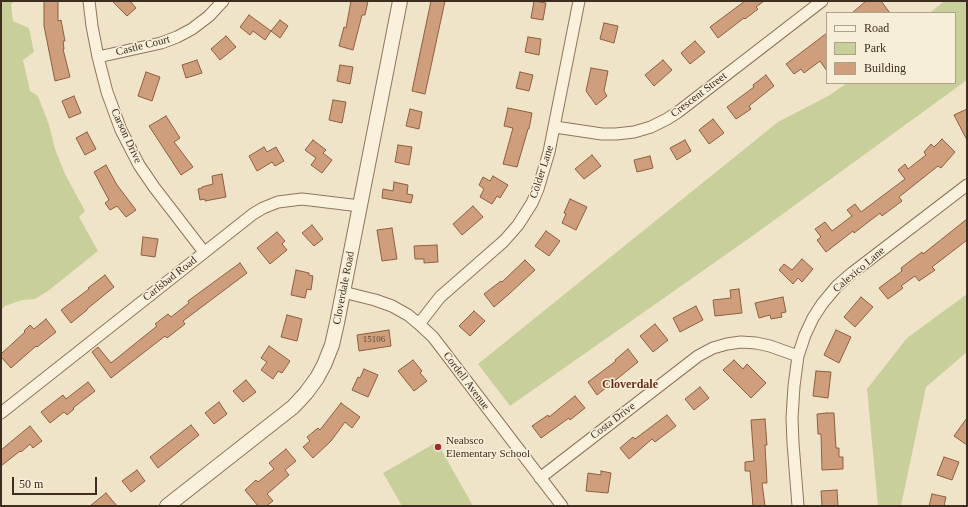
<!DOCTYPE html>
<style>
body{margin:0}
#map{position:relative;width:968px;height:507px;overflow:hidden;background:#f0e4c8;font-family:Georgia,serif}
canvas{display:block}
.frame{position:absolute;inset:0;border:2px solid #3d2e20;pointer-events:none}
.legend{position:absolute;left:826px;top:12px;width:130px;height:72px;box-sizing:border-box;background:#f7eed8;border:1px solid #ada18e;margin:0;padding:5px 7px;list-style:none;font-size:12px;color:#3d2e20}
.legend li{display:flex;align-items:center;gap:8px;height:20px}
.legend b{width:20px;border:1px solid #ada18e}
.scale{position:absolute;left:12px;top:477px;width:85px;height:18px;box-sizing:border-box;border:2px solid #3d2e20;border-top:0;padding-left:5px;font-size:12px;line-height:14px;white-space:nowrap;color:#3d2e20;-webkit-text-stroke:3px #f7eed8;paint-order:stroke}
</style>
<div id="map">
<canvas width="968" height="507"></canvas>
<div class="frame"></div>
<ul class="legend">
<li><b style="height:5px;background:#faf1dc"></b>Road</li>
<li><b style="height:11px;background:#c9cf9b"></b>Park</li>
<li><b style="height:11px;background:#cf9f7d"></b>Building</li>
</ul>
<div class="scale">50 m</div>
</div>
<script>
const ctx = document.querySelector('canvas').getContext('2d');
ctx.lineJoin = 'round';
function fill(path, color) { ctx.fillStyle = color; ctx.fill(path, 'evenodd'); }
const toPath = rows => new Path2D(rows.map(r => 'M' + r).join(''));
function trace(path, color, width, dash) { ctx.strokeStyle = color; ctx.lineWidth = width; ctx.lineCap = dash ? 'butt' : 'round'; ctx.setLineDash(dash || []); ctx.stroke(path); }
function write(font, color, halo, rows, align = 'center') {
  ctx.font = font + ' Georgia,serif'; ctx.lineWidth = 3; ctx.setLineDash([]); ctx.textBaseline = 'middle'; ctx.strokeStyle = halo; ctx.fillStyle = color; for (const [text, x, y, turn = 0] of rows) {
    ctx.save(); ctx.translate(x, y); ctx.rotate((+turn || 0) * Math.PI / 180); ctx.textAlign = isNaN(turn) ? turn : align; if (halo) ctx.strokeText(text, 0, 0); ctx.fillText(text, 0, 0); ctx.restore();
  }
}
const green = toPath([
 [1,1,14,1,11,5,13,21,29,28,34,52,23,60,30,91,38,96,49,125,55,149,65,174,85,211,79,217,98,251,48,291,35,299,22,300,5,306,1,310],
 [944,1,967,1,967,80,751,237,510,406,478,364,778,122,830,95,847,83,955,83,955,13,930,13],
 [967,294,967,352,926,387,901,506,878,506,867,389,907,338],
 [437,442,473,506,402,506,383,473]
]);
const building = toPath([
 [44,1,58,1,58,21,61,20,65,41,63,41,64,49,63,49,70,77,55,81,44,26,44,1],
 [112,1,130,1,136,8,127,16,112,1],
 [351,1,368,1,365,15,362,15,353,50,339,46,344,27,346,28,351,1],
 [431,1,445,1,425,94,412,91,431,1],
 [534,1,546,3,543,20,531,18,534,1],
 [745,1,764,1,756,7,758,9,745,19,744,18,718,38,710,27,745,1],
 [866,1,881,1,890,13,852,13,866,1],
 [249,15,271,31,265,40,253,31,250,35,240,27,249,15],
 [280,20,288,26,280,38,271,31,280,20],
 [604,23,618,26,614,43,600,39,604,23],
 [827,33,827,71,820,61,804,73,801,69,794,74,786,64,827,33],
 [226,36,236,47,220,60,211,49,226,36],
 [528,37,541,39,539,55,525,52,528,37],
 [695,41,705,52,690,64,681,53,695,41],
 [197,60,202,73,186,78,182,65,197,60],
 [663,60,672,70,654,86,645,75,663,60],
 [340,65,353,67,350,84,337,81,340,65],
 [591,68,608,71,604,91,607,96,596,105,586,91,591,68],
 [146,72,160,77,152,101,138,96,146,72],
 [520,72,533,75,529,91,516,88,520,72],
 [766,75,774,86,749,106,751,109,736,119,727,107,754,87,753,85,766,75],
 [74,96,81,113,69,118,62,101,74,96],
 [333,100,346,102,342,123,329,120,333,100],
 [508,108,532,113,529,129,528,129,517,167,503,164,513,128,504,126,508,108],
 [410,109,422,112,419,129,406,126,410,109],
 [967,109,967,140,954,115,967,109],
 [166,116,180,138,174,142,193,167,181,175,149,126,166,116],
 [713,119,724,133,709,144,699,130,713,119],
 [87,132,96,149,85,155,76,138,87,132],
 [942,139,955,152,941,168,938,166,899,197,902,201,882,216,880,213,854,233,853,231,826,252,817,240,821,237,815,229,825,222,832,231,852,216,847,210,855,204,861,212,905,179,898,170,905,164,908,169,926,155,924,152,931,144,934,147,942,139],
 [313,140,326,150,323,153,332,160,322,173,311,165,316,158,305,150,313,140],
 [685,140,691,151,677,160,670,148,685,140],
 [398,145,412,147,409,165,395,162,398,145],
 [264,147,267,152,276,147,284,161,275,166,272,162,257,171,249,156,264,147],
 [592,155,601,166,584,179,575,169,592,155],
 [650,156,653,168,637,172,634,160,650,156],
 [106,165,117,185,136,210,126,217,117,206,110,210,105,203,109,200,94,172,106,165],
 [222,174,226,197,205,201,205,199,200,200,198,189,202,188,202,187,213,184,212,176,222,174],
 [493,176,508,185,500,198,497,196,492,204,480,197,484,189,479,185,483,177,490,181,493,176],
 [394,182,408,185,407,194,413,195,411,203,382,198,383,189,393,191,394,182],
 [570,199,587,207,576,230,562,223,566,214,564,213,570,199],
 [473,206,483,217,462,235,453,224,473,206],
 [967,219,967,240,932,267,935,270,919,281,915,276,901,286,903,288,888,299,879,288,902,271,901,268,922,252,923,254,967,219],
 [312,225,323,239,314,246,302,233,312,225],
 [392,228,397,259,382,261,377,230,392,228],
 [546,231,560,241,549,256,535,246,546,231],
 [277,232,285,241,282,244,287,250,270,264,257,248,277,232],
 [143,237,158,239,155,257,141,255,143,237],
 [437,245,438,262,424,263,424,259,415,259,414,246,437,245],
 [802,259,813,269,802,282,798,278,793,284,779,270,784,264,792,270,802,259],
 [525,260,535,270,509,294,494,307,484,294,501,281,502,282,525,260],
 [240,263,247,273,183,321,185,324,167,338,165,336,111,378,92,352,98,347,111,363,157,326,155,324,168,314,171,317,189,303,188,301,240,263],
 [296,270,309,273,309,275,313,276,311,290,307,289,305,298,291,295,296,270],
 [105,275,114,287,87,309,87,310,71,323,61,310,89,289,88,288,105,275],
 [739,289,742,313,715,316,713,300,731,298,730,290,739,289],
 [783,297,786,312,781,313,782,317,771,319,770,315,759,318,755,303,783,297],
 [861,297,873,307,855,327,844,317,861,297],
 [696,306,703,320,680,332,673,318,696,306],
 [474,311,485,321,470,336,459,326,474,311],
 [287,315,302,319,297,341,281,337,287,315],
 [46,319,56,332,37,347,36,346,11,368,1,357,1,354,25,332,24,331,30,325,34,329,46,319],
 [655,324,668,340,653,352,640,336,655,324],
 [389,330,391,346,359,351,357,335,389,330],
 [836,330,851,337,839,363,824,355,836,330],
 [269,346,290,361,282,373,278,371,273,379,261,370,267,362,261,358,269,346],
 [628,349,638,362,597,395,588,382,616,361,615,360,628,349],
 [413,360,422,371,420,373,427,381,414,391,398,371,413,360],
 [734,360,743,369,747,364,766,383,751,398,723,370,734,360],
 [364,369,378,375,368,397,352,390,358,377,360,378,364,369],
 [816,371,831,372,828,398,813,396,816,371],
 [246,380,256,392,243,402,233,391,246,380],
 [88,382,95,391,73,408,74,409,67,415,64,412,50,423,41,412,63,395,66,399,88,382],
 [700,387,709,398,694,410,685,399,700,387],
 [575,396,585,408,570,420,569,418,541,438,532,426,548,415,549,417,575,396],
 [219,402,227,414,214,424,205,413,219,402],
 [341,403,360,417,352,428,345,422,331,441,313,458,303,447,310,441,307,437,318,428,320,430,341,403],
 [827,413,834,413,836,448,839,448,839,457,843,457,843,469,822,470,821,434,818,434,817,414,827,413],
 [667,415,676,426,655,442,652,439,629,459,620,448,633,437,635,439,667,415],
 [967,418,967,445,954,436,967,418],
 [765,419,767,445,765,445,767,483,762,483,765,506,753,506,750,471,745,471,745,462,754,461,751,420,765,419],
 [191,425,199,435,158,468,150,457,191,425],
 [30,426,42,441,33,448,30,444,21,452,20,451,1,466,1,450,30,426],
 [286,449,296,461,285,470,289,475,267,494,273,501,266,506,258,506,245,490,256,480,258,482,274,469,269,463,286,449],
 [944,457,959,462,952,480,937,475,944,457],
 [137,470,145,481,131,492,122,481,137,470],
 [601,471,611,473,608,493,586,491,588,473,601,475,601,471],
 [837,490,838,506,822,506,821,491,837,490],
 [106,493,117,506,90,506,106,493],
 [932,494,946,497,944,506,929,506,932,494]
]);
const minor = toPath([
 [89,1,92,26,98,57,107,92,121,130,139,165,154,187,204,252],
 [98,57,161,43,177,37,192,29,209,16,223,1],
 [555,127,602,134,616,134,634,132,651,127,667,119,678,112,822,1],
 [343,292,375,300,392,306,408,315,419,324,433,337,562,506],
 [419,324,440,297,504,241,518,225,532,203,538,189,549,152,579,1],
 [1,413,253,214,263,208,278,202,302,199,360,206],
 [540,478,698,356,713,348,727,344,741,342,756,343,770,346,798,356],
 [798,506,793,443,792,418,794,386,798,356,805,335,813,318,822,304,837,286,852,273,967,185]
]);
const tertiary = toPath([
 [167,506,293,407,306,393,317,378,324,365,332,345,337,323,400,1]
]);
const markers = [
 [438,447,4,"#9e2a2b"]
];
const numberNames = [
 ["15106",374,340]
];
const streetNames = [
 ["Castle Court",143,46,-14],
 ["Crescent Street",699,95,-37],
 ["Carson Drive",126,136,65],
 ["Colder Lane",542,172,-72],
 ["Calexico Lane",859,270,-40],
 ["Carlsbad Road",170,279,-38],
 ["Cloverdale Road",344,288,-79],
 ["Cordell Avenue",466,381,53],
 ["Costa Drive",613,421,-37]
];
const poiNames = [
 ["Neabsco",446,441],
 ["Elementary School",446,454]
];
const neighbourhoodNames = [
 ["Cloverdale",630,385]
];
fill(green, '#c9cf9b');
fill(building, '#cf9f7d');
trace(building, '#8d5f41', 1);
trace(minor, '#8d765c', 13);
trace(tertiary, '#8d765c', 16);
trace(minor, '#faf1dc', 11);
trace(tertiary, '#faf1dc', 14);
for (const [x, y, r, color] of markers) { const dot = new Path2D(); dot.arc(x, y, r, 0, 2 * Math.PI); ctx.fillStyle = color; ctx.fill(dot); trace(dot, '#f7eed8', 1.5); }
write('9px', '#624a37', null, numberNames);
write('11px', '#3d2e20', '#f7eed8', streetNames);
write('11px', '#3d2e20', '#f7eed8', poiNames, 'left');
write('bold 12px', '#6b2e1e', '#f7eed8', neighbourhoodNames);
</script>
